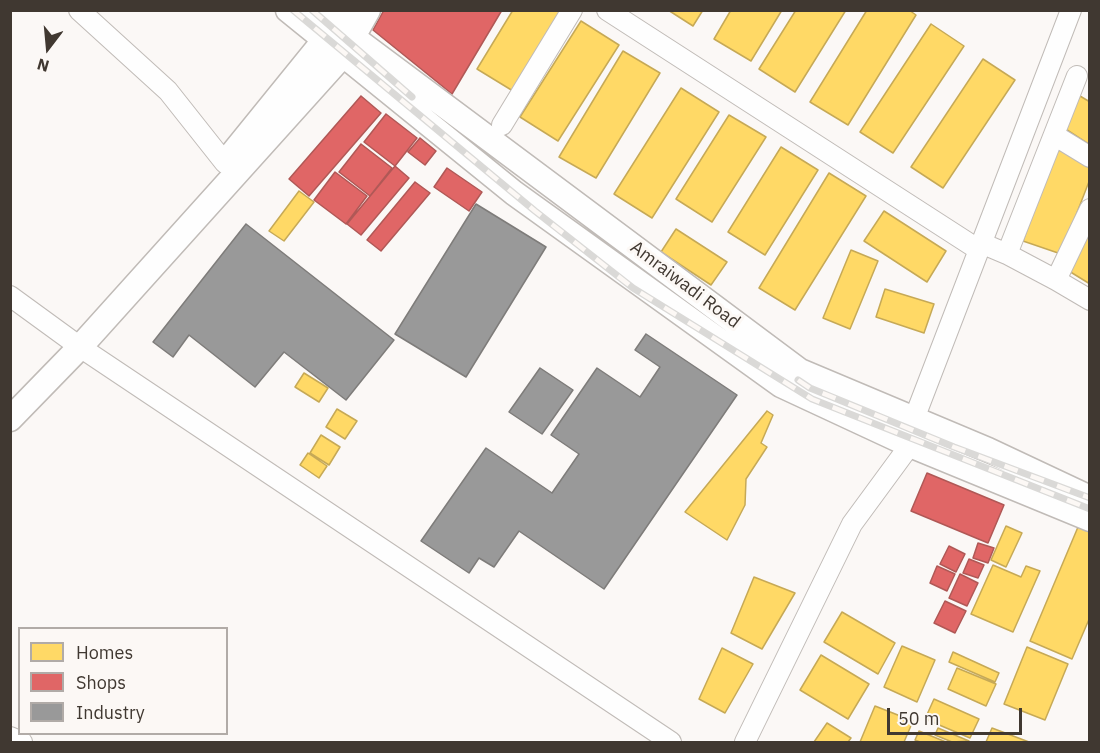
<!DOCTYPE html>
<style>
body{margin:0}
#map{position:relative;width:1100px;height:753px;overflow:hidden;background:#fbf8f6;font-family:"IBM Plex Sans",sans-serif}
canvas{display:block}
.frame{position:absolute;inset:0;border:12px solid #403831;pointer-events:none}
.legend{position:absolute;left:18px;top:627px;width:210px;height:108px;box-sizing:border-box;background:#fcf8f5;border:2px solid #b1aba7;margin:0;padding:8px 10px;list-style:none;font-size:18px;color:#403831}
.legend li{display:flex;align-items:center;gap:12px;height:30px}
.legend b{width:30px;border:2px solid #b1aba7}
.north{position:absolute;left:18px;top:18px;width:60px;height:60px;-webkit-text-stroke:4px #fcf8f5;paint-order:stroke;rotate:196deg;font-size:16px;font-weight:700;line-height:24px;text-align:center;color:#403831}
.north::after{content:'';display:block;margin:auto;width:21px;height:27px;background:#403831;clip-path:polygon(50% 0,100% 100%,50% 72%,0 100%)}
.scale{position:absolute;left:887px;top:708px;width:135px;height:27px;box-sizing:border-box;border:3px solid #403831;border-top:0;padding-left:8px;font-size:18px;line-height:21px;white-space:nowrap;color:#403831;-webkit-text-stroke:4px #fcf8f5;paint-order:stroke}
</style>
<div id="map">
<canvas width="1100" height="753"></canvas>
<div class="frame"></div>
<ul class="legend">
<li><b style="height:16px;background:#ffd966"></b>Homes</li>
<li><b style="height:16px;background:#e06666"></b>Shops</li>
<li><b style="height:16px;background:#999"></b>Industry</li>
</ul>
<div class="north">N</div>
<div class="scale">50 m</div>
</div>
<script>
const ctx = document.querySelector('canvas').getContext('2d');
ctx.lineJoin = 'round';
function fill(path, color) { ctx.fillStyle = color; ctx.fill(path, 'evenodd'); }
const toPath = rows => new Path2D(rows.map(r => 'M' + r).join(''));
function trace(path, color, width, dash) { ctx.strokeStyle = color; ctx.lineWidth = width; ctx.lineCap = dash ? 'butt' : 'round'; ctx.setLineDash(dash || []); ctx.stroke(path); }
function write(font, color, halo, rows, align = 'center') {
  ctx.font = font + ' "IBM Plex Sans",sans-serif'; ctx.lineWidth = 6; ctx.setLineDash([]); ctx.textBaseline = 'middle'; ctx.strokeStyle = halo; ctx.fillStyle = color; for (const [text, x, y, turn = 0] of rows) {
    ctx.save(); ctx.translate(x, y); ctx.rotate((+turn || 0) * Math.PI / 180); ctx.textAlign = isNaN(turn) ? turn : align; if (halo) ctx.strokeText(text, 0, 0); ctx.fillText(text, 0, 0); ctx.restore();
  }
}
const homes = toPath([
 [513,10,563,10,513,91,477,69,513,10],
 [668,10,703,10,693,26,668,10],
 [731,10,782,10,751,61,714,39,731,10],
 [796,10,846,10,795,92,759,69,796,10],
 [867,10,909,10,916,15,848,125,810,102,867,10],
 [581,21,619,45,558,141,520,117,581,21],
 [931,24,964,46,893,153,860,132,931,24],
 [623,51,660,73,596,178,559,157,623,51],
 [983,59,1015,80,943,188,911,167,983,59],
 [681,88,719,112,652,218,614,194,681,88],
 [1080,96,1090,102,1090,145,1061,126,1080,96],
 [729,115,766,137,712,222,676,199,729,115],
 [781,147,818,170,765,255,728,232,781,147],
 [1056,149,1090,162,1090,179,1061,254,1023,241,1056,149],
 [829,173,866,196,795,310,759,288,829,173],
 [299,191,314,202,284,241,269,231,299,191],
 [884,211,946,251,927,282,864,241,884,211],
 [676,229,727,262,711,285,661,252,676,229],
 [1090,229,1090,284,1064,268,1090,229],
 [851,250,878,261,850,329,823,318,851,250],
 [885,289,934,304,924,333,876,317,885,289],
 [304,373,328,388,319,402,295,387,304,373],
 [337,409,357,421,345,439,326,427,337,409],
 [767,411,773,415,761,443,767,447,746,479,745,505,727,540,685,512,767,411],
 [321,435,340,447,329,465,310,453,321,435],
 [308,453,327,466,319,478,300,465,308,453],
 [1006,526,1022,533,1006,567,991,560,1006,526],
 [1078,527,1090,532,1090,617,1072,659,1030,641,1078,527],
 [993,565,1021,577,1026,566,1040,571,1013,632,971,614,993,565],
 [754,577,795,593,762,649,731,633,754,577],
 [842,612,895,643,878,674,824,642,842,612],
 [902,646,935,660,917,702,884,687,902,646],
 [1027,647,1068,664,1045,720,1004,704,1027,647],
 [722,648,753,664,725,713,699,699,722,648],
 [953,652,999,673,995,682,949,662,953,652],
 [821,655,869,684,848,719,800,690,821,655],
 [957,668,996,684,986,706,948,689,957,668],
 [934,699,979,719,970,738,925,719,934,699],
 [875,706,913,721,904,742,860,742,875,706],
 [827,723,851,738,848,742,814,742,827,723],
 [938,728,969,741,952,742,935,735,938,728],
 [992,728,1029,742,986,742,992,728],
 [919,731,946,742,920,742,915,740,919,731]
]);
const shops = toPath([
 [384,10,502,10,452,94,373,30,384,10],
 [361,96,381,113,309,196,289,179,361,96],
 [386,114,417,138,395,166,364,142,386,114],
 [420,138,436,151,425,165,408,152,420,138],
 [361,144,392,168,370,196,339,172,361,144],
 [395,166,409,178,361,235,347,224,395,166],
 [447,168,482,192,469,211,434,187,447,168],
 [335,172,367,196,346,224,314,200,335,172],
 [415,182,430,193,381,251,367,240,415,182],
 [927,473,1004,505,988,543,911,511,927,473],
 [978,543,994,548,988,563,973,558,978,543],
 [949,546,965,554,956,572,940,564,949,546],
 [969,559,984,565,978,578,963,573,969,559],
 [937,566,955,574,947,591,930,583,937,566],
 [960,574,978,583,967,606,949,598,960,574],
 [945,601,966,611,955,633,934,623,945,601]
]);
const industry = toPath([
 [476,204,546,247,466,377,395,334,476,204],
 [246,224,394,340,346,400,284,352,255,387,189,335,173,357,153,342,246,224],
 [646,334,737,395,604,589,519,531,494,567,479,558,469,573,421,541,486,448,552,493,579,454,551,435,597,368,640,397,660,367,635,350,646,334],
 [540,368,573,390,542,434,509,412,540,368]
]);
const minor = toPath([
 [79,10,168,91,225,163],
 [607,10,979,250],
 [502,125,572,10],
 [1054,135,1090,157],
 [981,243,1007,254,1077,76],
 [1007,254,1056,280,1090,209],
 [1056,280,1090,300],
 [10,296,80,347,671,742],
 [10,737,22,742],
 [745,742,852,524,910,445,914,419,1071,10]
]);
const major = toPath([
 [288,10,514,193,781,385,910,445,1090,519],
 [317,10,335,27,354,38,800,371,988,450,1090,498],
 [228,159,335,27,344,10],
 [10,419,80,347,342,56,368,10]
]);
const rail = toPath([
 [293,10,535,211,633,288,812,399,1090,509],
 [312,10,412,97],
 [798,380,810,388,954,447,1090,498]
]);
const streetNames = [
 ["Amraiwadi Road",685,285,37]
];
fill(homes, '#ffd966');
trace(homes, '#c6a956', 1.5);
fill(shops, '#e06666');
trace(shops, '#b05856', 1.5);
fill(industry, '#999');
trace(industry, '#7e7c7a', 1.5);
trace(minor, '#c0bbb7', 22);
trace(major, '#c0bbb7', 27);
trace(minor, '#fefefe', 20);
trace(major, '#fefefe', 24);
trace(rail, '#dad9d7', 7);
trace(rail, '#fcf8f5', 4.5, [14]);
write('18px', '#403831', '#fcf8f5', streetNames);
</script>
